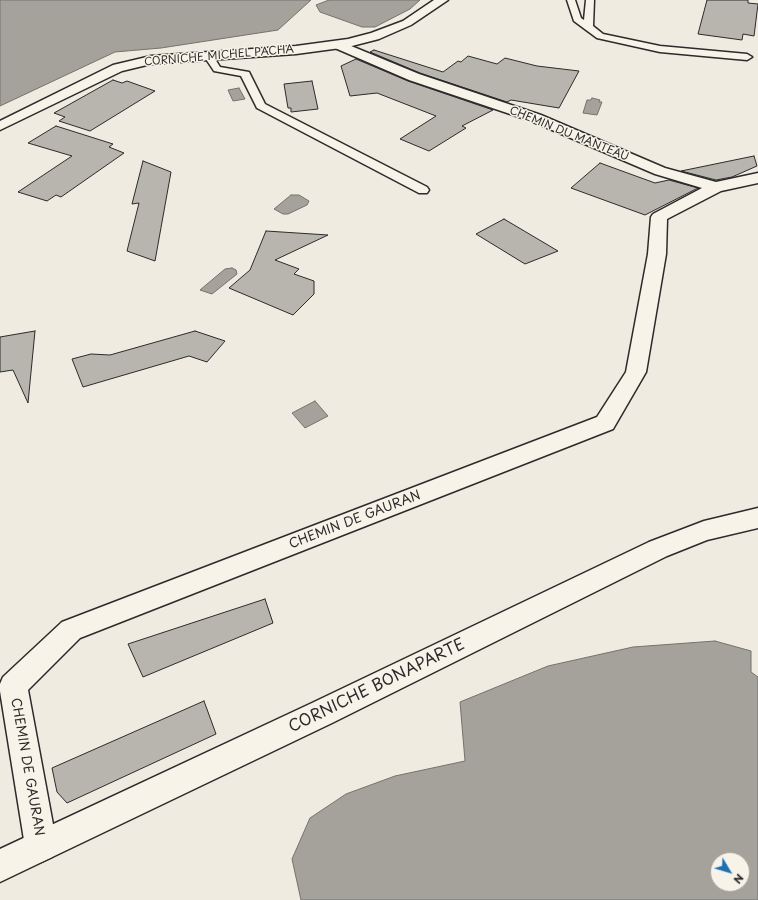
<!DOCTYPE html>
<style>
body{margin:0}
#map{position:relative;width:758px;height:900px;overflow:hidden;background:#efebe0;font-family:"Playpen Sans",sans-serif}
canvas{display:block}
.north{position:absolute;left:710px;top:852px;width:40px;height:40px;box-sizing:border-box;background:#f7f3e8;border:1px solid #a5a39c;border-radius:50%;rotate:128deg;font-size:11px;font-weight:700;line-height:16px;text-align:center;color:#2b2b2b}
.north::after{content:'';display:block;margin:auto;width:14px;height:18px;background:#1f6fb2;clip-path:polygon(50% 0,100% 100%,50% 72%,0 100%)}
</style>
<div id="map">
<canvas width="758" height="900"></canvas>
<div class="north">N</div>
</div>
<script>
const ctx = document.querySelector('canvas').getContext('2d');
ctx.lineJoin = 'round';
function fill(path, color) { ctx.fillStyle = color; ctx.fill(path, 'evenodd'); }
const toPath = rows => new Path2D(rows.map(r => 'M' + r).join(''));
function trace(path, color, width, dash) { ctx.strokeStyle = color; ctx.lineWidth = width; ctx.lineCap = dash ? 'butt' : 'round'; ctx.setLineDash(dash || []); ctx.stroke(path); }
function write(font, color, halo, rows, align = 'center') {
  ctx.font = font + ' "Playpen Sans",sans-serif'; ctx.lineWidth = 3; ctx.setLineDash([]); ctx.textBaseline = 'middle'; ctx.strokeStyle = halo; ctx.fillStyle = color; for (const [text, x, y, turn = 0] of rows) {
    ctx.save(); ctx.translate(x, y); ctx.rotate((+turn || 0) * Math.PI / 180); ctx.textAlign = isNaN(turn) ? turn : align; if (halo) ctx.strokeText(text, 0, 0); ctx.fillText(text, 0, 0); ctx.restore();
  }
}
const water = toPath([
 [0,0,311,0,278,30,161,48,115,52,0,106,0,0],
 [329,0,420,0,410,9,375,27,362,27,320,12,316,5,329,0],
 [239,88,245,99,233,101,228,90,239,88],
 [592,98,600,100,599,102,602,102,597,115,583,113,587,100,591,100,592,98],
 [291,195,299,195,309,201,307,205,288,214,283,214,274,209,291,195],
 [232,268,236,270,237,274,212,294,200,290,225,269,232,268],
 [315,401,328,416,305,428,292,413,315,401],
 [715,641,751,651,751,672,758,677,758,900,301,900,292,859,310,818,346,794,395,776,465,761,460,702,548,666,633,647,715,641],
 [718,860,742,860,742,884,718,884,718,860]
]);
const building = toPath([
 [707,0,748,0,748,3,758,4,754,36,743,34,742,40,698,34,707,0],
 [374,50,443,72,458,61,461,62,468,56,497,64,505,58,537,66,579,71,559,108,511,100,507,102,420,73,370,52,374,50],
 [356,59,408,81,493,110,462,126,466,128,429,151,400,139,436,116,377,93,350,96,341,66,356,59],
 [113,80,122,83,127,81,155,91,90,131,59,121,65,117,54,113,113,80],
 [312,81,318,109,291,112,291,108,288,108,284,84,312,81],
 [56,126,113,144,109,147,124,153,61,197,56,195,47,201,18,192,72,156,28,143,56,126],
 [754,156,757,166,732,177,716,180,681,171,754,156],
 [143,161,171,172,155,261,127,251,139,203,132,204,143,161],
 [600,163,655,183,669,180,698,188,645,215,571,188,600,163],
 [504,219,558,251,525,264,476,234,504,219],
 [266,231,328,235,275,260,299,269,294,274,314,281,314,294,293,315,229,288,250,270,266,231],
 [35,331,28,403,13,370,0,372,0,337,35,331],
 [195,331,225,341,207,362,189,356,83,387,72,359,91,354,110,355,195,331],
 [265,599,273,623,143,677,128,644,265,599],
 [204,701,216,734,67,803,57,792,52,768,204,701]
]);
const service = toPath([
 [567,0,575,0,581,18,584,20,586,0,594,0,593,26,603,34,660,46,747,54,752,57,747,60,660,52,597,38,574,21,567,0],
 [209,53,212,54,220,67,249,72,265,104,427,187,429,190,427,193,419,193,257,108,241,76,214,71,204,56,209,53]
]);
const minor = toPath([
 [339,41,419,74,541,115,665,168,716,182,758,173,758,183,721,191,667,219,666,254,646,372,613,429,80,638,28,690,57,846,52,857,41,862,30,857,25,846,0,691,0,684,3,677,62,622,597,417,626,372,648,254,651,217,653,214,702,188,655,174,531,121,409,80,335,48,333,45,339,41]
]);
const secondary = toPath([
 [434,0,448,0,411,25,379,39,348,47,296,54,151,64,122,71,0,130,0,121,113,65,151,56,296,46,348,39,371,33,403,21,434,0],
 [758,508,758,528,707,540,667,556,332,723,0,882,0,849,312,703,649,542,704,521,758,508]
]);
const farStreetnames = [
 ["CORNICHE MICHEL PACHA",219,56,-5],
 ["CHEMIN DU MANTEAU",569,134,22]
];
const streetNames = [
 ["CHEMIN DE GAURAN",355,520,-21],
 ["CHEMIN DE GAURAN",27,767,80]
];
const nearStreetnames = [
 ["CORNICHE BONAPARTE",377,686,-26]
];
fill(water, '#a4a29a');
trace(water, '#74726e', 1);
fill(building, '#b8b5ae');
trace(building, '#2b2b2b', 1);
trace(service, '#2b2b2b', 3);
trace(minor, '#2b2b2b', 3);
trace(secondary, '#2b2b2b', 3);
fill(service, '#f7f3e8');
fill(minor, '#f7f3e8');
fill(secondary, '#f7f3e8');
write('11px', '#2b2b2b', '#f7f3e8', farStreetnames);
write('13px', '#2b2b2b', '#f7f3e8', streetNames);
write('16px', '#2b2b2b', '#f7f3e8', nearStreetnames);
</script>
